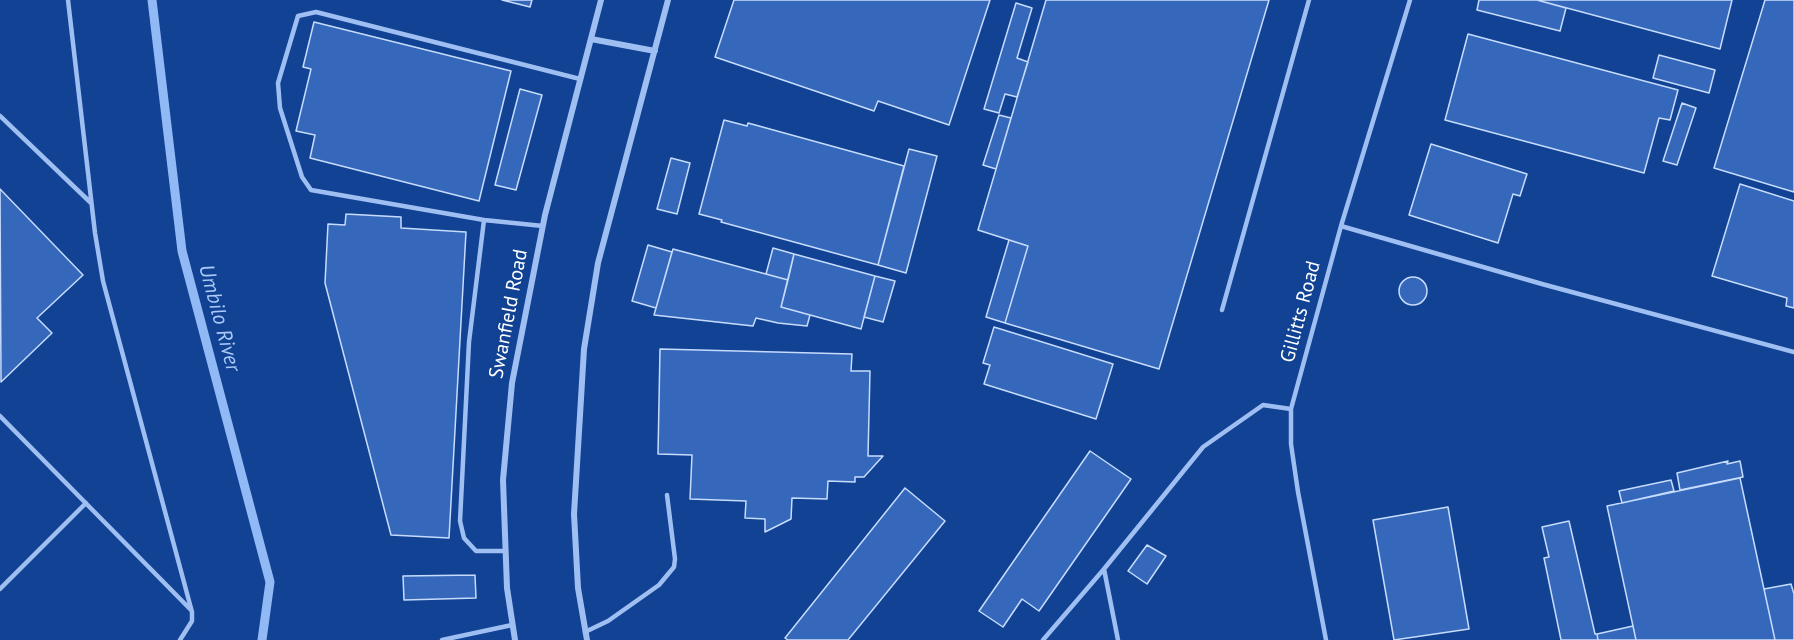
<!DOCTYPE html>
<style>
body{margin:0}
canvas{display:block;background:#114293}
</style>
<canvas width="1794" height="640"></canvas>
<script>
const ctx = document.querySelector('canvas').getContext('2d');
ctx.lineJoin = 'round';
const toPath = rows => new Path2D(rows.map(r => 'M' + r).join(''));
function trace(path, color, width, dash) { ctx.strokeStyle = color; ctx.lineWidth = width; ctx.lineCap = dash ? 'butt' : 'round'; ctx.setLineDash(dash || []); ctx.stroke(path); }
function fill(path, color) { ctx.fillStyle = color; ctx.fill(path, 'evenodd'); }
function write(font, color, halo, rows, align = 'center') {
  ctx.font = font + ' "PT Sans",sans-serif'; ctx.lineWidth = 4.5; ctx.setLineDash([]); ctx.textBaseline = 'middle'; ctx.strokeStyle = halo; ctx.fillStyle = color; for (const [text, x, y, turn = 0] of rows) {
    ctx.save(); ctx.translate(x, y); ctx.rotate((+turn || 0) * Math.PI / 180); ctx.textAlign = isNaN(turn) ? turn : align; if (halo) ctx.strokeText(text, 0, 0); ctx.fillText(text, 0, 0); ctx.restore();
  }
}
const stream = toPath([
 [152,0,182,251,270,582,262,640]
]);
const building = toPath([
 [502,0,532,0,530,7,502,0],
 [734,0,990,0,949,125,878,101,874,111,715,57,734,0],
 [1046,0,1269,0,1159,369,1005,323,1028,246,978,230,1046,0],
 [1479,0,1537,0,1566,8,1560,31,1477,10,1479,0],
 [1537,0,1732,0,1720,49,1537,0],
 [1765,0,1794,0,1794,192,1714,168,1765,0],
 [1016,3,1032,8,1017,58,1028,62,1017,97,1005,94,999,113,984,109,1016,3],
 [314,22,511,71,479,201,310,158,315,135,296,131,311,69,303,67,314,22],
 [1468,34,1678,90,1670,120,1659,118,1644,173,1445,120,1468,34],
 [1659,55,1715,70,1709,93,1653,78,1659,55],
 [520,89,542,95,516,190,495,185,520,89],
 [1682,103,1696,108,1677,165,1663,161,1682,103],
 [999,115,1011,118,996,169,983,165,999,115],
 [724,120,747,126,748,123,904,166,878,265,721,222,722,220,699,214,724,120],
 [1431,144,1527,174,1520,196,1513,194,1498,243,1409,215,1431,144],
 [909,149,937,156,906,273,878,265,909,149],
 [671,158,690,163,677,214,657,209,671,158],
 [1740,184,1794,201,1794,308,1786,306,1787,298,1712,276,1740,184],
 [0,189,83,275,37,318,52,333,1,382,0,189],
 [346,214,401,217,401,228,466,232,449,538,391,535,325,283,328,224,345,225,346,214],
 [1009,240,1028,246,1005,323,986,317,1009,240],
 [648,245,672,252,656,308,632,301,648,245],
 [773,248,794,254,788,280,766,274,773,248],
 [673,249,788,280,781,307,810,315,807,326,778,323,756,318,753,326,654,315,673,249],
 [794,254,875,276,861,329,781,307,794,254],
 [875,276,895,281,883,322,864,317,875,276],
 '1399 291a14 14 0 1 1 28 0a14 14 0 1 1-28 0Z',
 [994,327,1113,364,1096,419,984,384,990,365,983,363,994,327],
 [660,349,852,354,851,371,870,371,868,456,883,456,864,477,855,477,855,482,828,481,827,499,792,498,791,519,765,532,765,519,745,518,746,501,690,499,692,455,658,454,660,349],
 [1090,451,1131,479,1039,611,1022,599,1003,627,979,611,1090,451],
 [1728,461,1727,464,1740,461,1743,477,1680,490,1677,473,1728,461],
 [1740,478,1775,640,1636,640,1607,506,1740,478],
 [1671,480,1674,491,1622,503,1619,491,1671,480],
 [905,488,945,521,848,640,788,640,785,638,905,488],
 [1448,507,1469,629,1394,640,1373,520,1448,507],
 [1569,521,1595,634,1597,634,1598,640,1561,640,1544,558,1549,557,1542,527,1569,521],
 [1147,545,1166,556,1147,584,1128,571,1147,545],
 [475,575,476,598,404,600,403,576,475,575],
 [1791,584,1794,594,1794,640,1775,640,1764,589,1791,584],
 [1633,626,1636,640,1598,640,1597,634,1633,626]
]);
const service = toPath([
 [68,0,95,233,103,281,192,612,192,621,180,640],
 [0,116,91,203],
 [484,220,543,226],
 [1341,226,1542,284,1794,352],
 [1222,310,1309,0],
 [0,416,191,610],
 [505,551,476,551,464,538,460,521,469,342,484,220,311,190,302,177,280,108,278,83,298,16,316,12,580,79],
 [1104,569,1118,640],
 [0,589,86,503],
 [585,632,608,621,659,585,674,567,675,559,667,495],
 [442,640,512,625],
 [1043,640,1104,569,1203,447,1263,405,1291,409],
 [1326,640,1298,492,1291,444,1291,409,1341,226,1410,0]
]);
const minor = toPath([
 [591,39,655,51],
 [515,640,507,588,503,480,512,383,545,215,601,0],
 [587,640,578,588,574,514,584,349,598,263,668,0]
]);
const streetNames = [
 ["Gillitts Road",1301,312,-75],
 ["Swanfield Road",509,314,-79]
];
const waterNames = [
 ["Umbilo River",219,318,75]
];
trace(stream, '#91b9f6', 9);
fill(building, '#3568bb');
trace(building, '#c7dcfd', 1.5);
trace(service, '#9fbff3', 4.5);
trace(minor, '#9fbff3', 6);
write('20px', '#fff', '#114293', streetNames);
write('italic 21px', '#abcafa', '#114293', waterNames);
</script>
